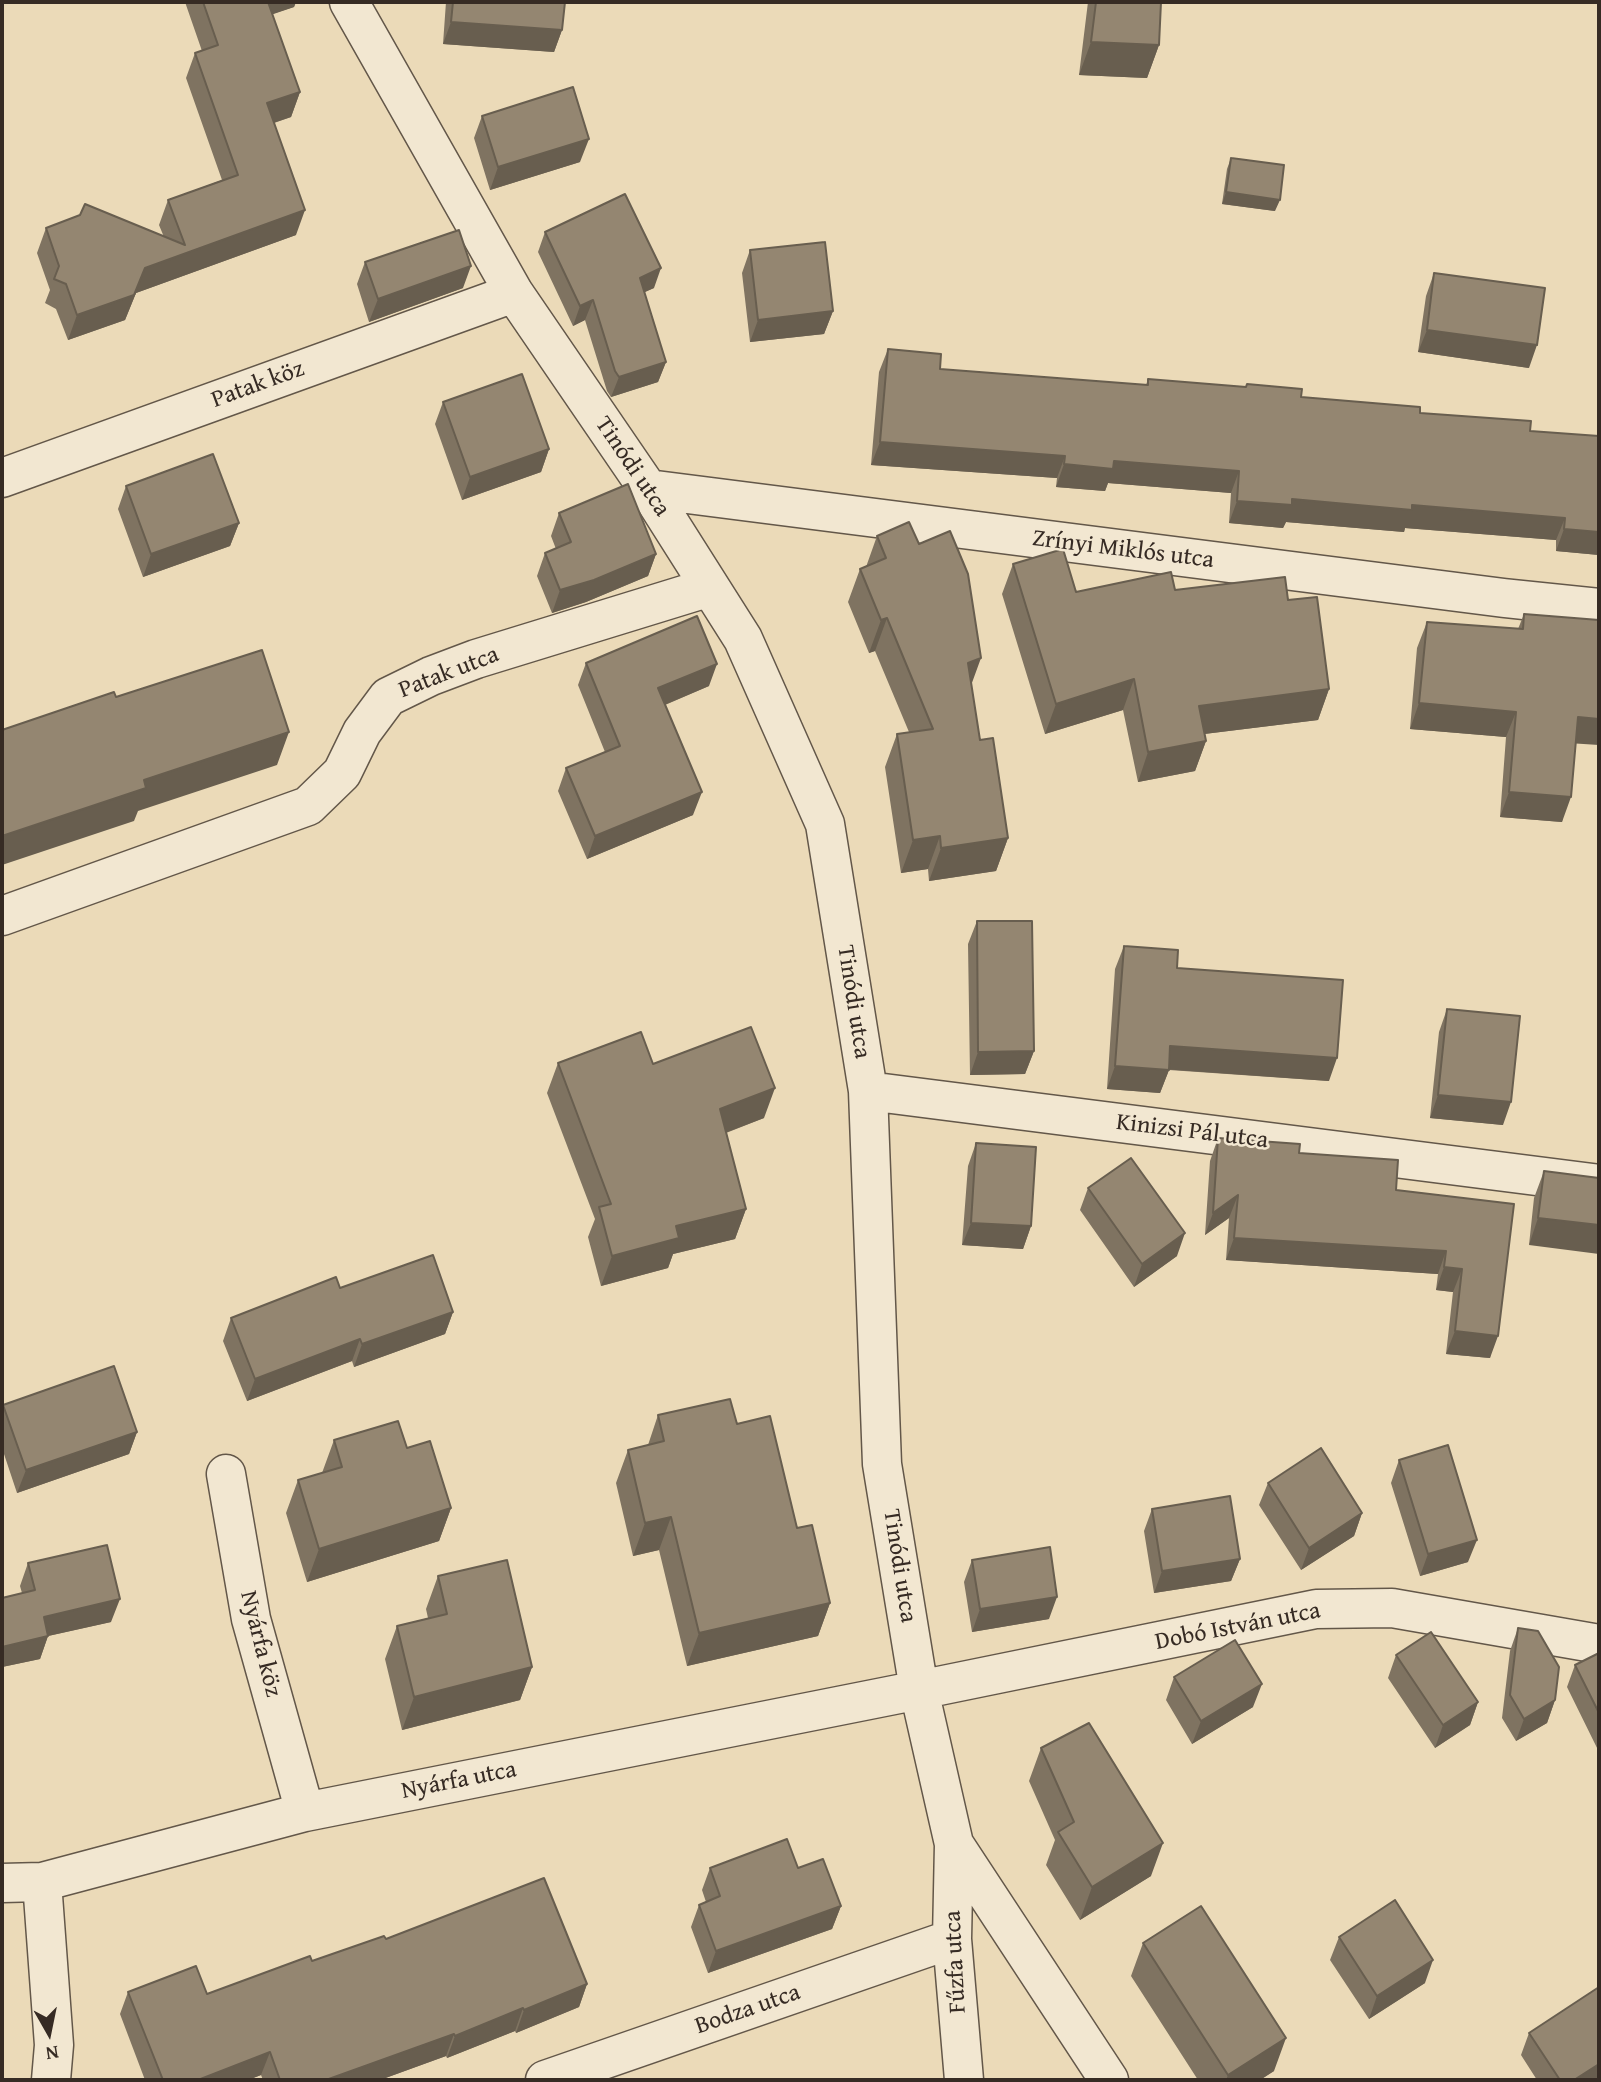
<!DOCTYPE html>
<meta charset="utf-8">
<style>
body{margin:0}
#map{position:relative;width:1601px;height:2082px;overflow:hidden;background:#ebdab8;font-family:"Gentium Book Plus",serif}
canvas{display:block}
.frame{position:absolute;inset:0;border:4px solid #362b24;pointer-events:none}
.north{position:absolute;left:14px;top:1998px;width:70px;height:70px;-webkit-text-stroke:5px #f2e7d1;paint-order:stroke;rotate:171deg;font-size:19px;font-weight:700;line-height:28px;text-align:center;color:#362b24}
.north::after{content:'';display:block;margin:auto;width:24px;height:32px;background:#362b24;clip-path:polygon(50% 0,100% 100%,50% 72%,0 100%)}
</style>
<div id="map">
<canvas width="1601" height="2082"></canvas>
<div class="frame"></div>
<div class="north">N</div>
</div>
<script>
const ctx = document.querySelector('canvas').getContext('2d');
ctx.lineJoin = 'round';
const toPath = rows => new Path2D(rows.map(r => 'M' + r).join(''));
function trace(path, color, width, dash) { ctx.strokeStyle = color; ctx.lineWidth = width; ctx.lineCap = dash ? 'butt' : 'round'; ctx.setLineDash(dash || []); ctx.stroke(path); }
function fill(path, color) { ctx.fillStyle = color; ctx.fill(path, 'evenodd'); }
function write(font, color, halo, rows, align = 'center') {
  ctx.font = font + ' "Gentium Book Plus",serif'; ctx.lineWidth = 5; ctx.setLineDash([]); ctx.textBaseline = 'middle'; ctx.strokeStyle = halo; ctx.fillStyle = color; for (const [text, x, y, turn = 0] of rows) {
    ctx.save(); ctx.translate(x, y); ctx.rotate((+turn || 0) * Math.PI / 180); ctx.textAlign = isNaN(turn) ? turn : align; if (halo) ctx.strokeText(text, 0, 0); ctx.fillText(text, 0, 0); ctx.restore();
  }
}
const minor = toPath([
 [349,2,514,293,648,489,743,639,825,824,868,1091,882,1464,919,1690,954,1844,1109,2080],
 [2,478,514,293],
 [648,489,1504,598,1599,608],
 [2,916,308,806,342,773,362,732,388,697,431,676,476,659,710,587],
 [868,1091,1599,1184],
 [226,1474,251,1619,305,1812],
 [954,1844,952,1939,964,2080],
 [42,1882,54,2045,51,2080],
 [2,1883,42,1882,305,1812,919,1690,1316,1609,1392,1608,1599,1644],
 [545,2080,952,1939]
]);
const wall = toPath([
 [185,2,296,2,294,7,272,14,300,92,291,117,274,123,296,235,136,293,125,320,68,340,56,309,45,303,50,290,37,253,46,228,164,237,159,225,168,200,222,180,186,78,195,53,202,51],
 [446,2,565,2,562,30,554,52,443,44],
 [1088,2,1161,2,1159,45,1147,78,1079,75],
 [482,116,580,162,490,190,474,138],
 [1231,158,1275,211,1222,204,1227,169],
 [545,232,654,288,644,292,666,362,658,382,611,397,607,391,585,320,573,326,538,252],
 [750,250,833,311,824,334,750,342,742,273],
 [365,262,463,288,369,322,357,284],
 [1434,273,1529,368,1418,352,1426,296],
 [888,349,940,369,1146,385,1148,379,1246,387,1247,384,1301,397,1420,413,1530,431,1599,436,1599,555,1556,551,1556,540,1405,528,1404,532,1286,522,1283,528,1229,523,1231,493,1108,483,1105,491,1056,487,1057,478,871,465,879,372],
 [443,402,549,449,541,472,462,500,435,424],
 [126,486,239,523,230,546,143,577,118,509],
 [559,513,656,554,648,576,586,602,552,613,537,576,545,553,556,549,551,536],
 [877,536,971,684,980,740,1008,838,996,871,929,881,928,869,901,873,885,767,897,734,909,732,875,651,869,653,848,602,860,569,866,567],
 [1013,564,1076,592,1175,590,1288,600,1329,689,1318,720,1204,734,1206,741,1195,771,1138,782,1123,710,1045,734,1002,594],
 [1524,614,1576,743,1562,822,1500,817,1506,737,1410,729,1417,648,1427,622,1518,629],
 [586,663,709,686,665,705,693,815,587,859,558,791,566,768,605,752,578,685],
 [977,921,1034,1051,1025,1074,970,1075,968,944],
 [1124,946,1177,968,1329,1081,1169,1070,1160,1093,1107,1089,1115,969],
 [1447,1009,1503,1125,1430,1118,1439,1032],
 [558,1063,653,1064,764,1118,726,1133,746,1209,735,1239,673,1254,668,1268,601,1286,588,1237,595,1219,547,1093],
 [1218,1138,1299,1153,1396,1190,1514,1204,1490,1358,1446,1354,1453,1292,1436,1290,1438,1274,1226,1260,1229,1218,1205,1235,1210,1161],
 [976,1143,1031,1226,1023,1249,962,1245,968,1166],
 [1544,1171,1599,1178,1529,1245,1534,1198],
 [1088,1188,1177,1256,1134,1287,1080,1210],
 [340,1288,453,1312,445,1334,354,1367,352,1361,247,1401,223,1341,231,1318],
 [3,1405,137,1432,129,1454,17,1493,2,1448,2,1408],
 [658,1415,737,1424,797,1528,830,1603,818,1636,687,1666,659,1550,633,1556,616,1483,628,1450,648,1445],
 [334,1440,407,1448,451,1508,439,1541,307,1582,286,1513,298,1480,322,1473],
 [1399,1460,1468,1562,1420,1576,1391,1483],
 [1268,1483,1362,1513,1354,1536,1301,1570,1259,1505],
 [1152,1509,1240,1559,1231,1581,1154,1593,1144,1531],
 [972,1560,1049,1619,972,1632,964,1582],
 [28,1563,111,1622,48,1636,40,1659,2,1667,2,1598,22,1593,20,1586],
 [438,1576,532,1667,520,1700,402,1730,385,1659,397,1626,428,1618,426,1609],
 [1518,1628,1555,1700,1547,1723,1516,1741,1502,1718,1510,1651],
 [1599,1653,1599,1752,1567,1687,1575,1665],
 [1396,1655,1478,1702,1470,1725,1435,1748,1388,1678],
 [1174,1677,1253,1707,1192,1744,1166,1700],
 [1041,1748,1151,1876,1080,1920,1046,1865,1055,1840,1029,1781],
 [710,1868,798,1868,841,1906,832,1929,708,1973,691,1927,699,1905,706,1902,702,1890],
 [1339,1937,1425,1983,1369,2019,1330,1960],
 [386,1939,587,1984,579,2007,516,2033,515,2031,447,2058,446,2056,380,2080,263,2080,261,2075,248,2080,145,2080,120,2014,128,1992,207,1994],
 [1143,1943,1274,2071,1260,2080,1198,2080,1131,1976],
 [1529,2033,1599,2080,1537,2080,1521,2055]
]);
const shadedWall = toPath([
 [263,2,296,2,294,7,256,20],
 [451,22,562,30,554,52,443,44],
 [1091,42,1159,45,1147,78,1079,75],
 [300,92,291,117,258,128,267,103],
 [589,139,580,162,490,190,498,167],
 [1226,192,1280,200,1275,211,1222,204],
 [305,210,296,235,136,293,125,320,68,340,77,315,145,268],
 [471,266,463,288,369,322,378,299],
 [661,268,654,288,632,298,640,278],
 [593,300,585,320,573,326,580,306],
 [833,311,824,334,750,342,758,320],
 [1427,330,1537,345,1529,368,1418,352],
 [666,362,658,382,611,397,619,377],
 [880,442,1065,456,1057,478,871,465],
 [549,449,541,472,462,500,470,477],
 [1114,461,1239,471,1231,493,1108,483,1105,491,1056,487,1064,464],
 [1292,499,1412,505,1565,518,1556,540,1405,528,1404,532,1286,522,1283,528,1229,523,1237,501],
 [239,523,230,546,143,577,151,554],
 [1564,529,1599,532,1599,555,1556,551],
 [656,554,648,576,586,602,552,613,560,590],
 [887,618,875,651,869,653,881,620],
 [981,658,969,691,968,663],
 [717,664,709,686,650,711,658,688],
 [1134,679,1123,710,1045,734,1056,704],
 [1329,689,1318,720,1188,736,1199,706],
 [1419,703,1516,712,1506,737,1410,729],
 [1578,717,1599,719,1599,745,1568,743],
 [289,732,277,765,138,811,134,821,2,865,2,836,144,780],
 [1206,741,1195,771,1138,782,1148,752],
 [702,792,693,815,587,859,595,836],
 [1509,792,1571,797,1562,822,1500,817],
 [940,836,928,869,901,873,913,840],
 [1008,838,996,871,929,881,941,848],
 [1170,1046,1337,1058,1329,1081,1162,1069],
 [1034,1051,1025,1074,970,1075,978,1052],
 [1115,1066,1169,1070,1160,1093,1107,1089],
 [775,1088,764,1118,709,1139,720,1109],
 [1438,1095,1511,1102,1503,1125,1430,1118],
 [1238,1195,1229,1218,1205,1235,1213,1213],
 [746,1209,735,1239,673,1254,668,1268,601,1286,612,1256,676,1226],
 [1538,1218,1599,1225,1599,1254,1529,1245],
 [971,1223,1031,1226,1023,1249,962,1245],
 [1185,1233,1177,1256,1134,1287,1142,1264],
 [1234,1238,1446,1251,1438,1274,1226,1260],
 [1444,1267,1462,1269,1453,1292,1436,1290],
 [453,1312,445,1334,354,1367,362,1344],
 [1455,1331,1498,1336,1490,1358,1446,1354],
 [360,1339,352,1361,247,1401,255,1379],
 [137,1432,129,1454,17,1493,26,1470],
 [451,1508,439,1541,307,1582,319,1549],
 [1362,1513,1354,1536,1301,1570,1309,1548],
 [671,1517,659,1550,633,1556,645,1523],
 [1477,1540,1468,1562,1420,1576,1428,1554],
 [1240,1559,1231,1581,1154,1593,1162,1571],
 [1057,1597,1049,1619,972,1632,980,1609],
 [120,1599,111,1622,48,1636,40,1659,2,1667,2,1647,44,1617],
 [830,1603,818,1636,687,1666,699,1633],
 [532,1667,520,1700,402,1730,414,1697],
 [1262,1684,1253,1707,1192,1744,1201,1721],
 [1555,1700,1547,1723,1516,1741,1524,1719],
 [1478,1702,1470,1725,1435,1748,1443,1725],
 [1163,1843,1151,1876,1080,1920,1092,1887],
 [841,1906,832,1929,708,1973,716,1951],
 [1433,1960,1425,1983,1369,2019,1377,1996],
 [587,1984,579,2007,516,2033,524,2010],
 [523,2008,515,2031,447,2058,455,2036],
 [454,2034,446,2056,380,2080,326,2080],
 [1286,2038,1274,2071,1260,2080,1226,2080,1228,2075],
 [270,2052,261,2075,248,2080,198,2080],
 [1599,2064,1599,2080,1574,2080]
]);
const building = toPath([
 [203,2,268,2,300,92,267,103,305,210,145,268,134,295,77,315,66,284,54,279,59,266,46,228,80,215,85,204,185,245,168,200,238,175,195,53,218,45,203,2],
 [453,2,565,2,562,30,451,22,453,2],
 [1096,2,1161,2,1159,45,1091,42,1096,2],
 [573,87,589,139,498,167,482,116,573,87],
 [1231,158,1284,165,1280,200,1226,192,1231,158],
 [625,194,661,268,640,278,666,362,619,377,615,371,593,300,580,306,545,232,625,194],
 [459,230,471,266,378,299,365,262,459,230],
 [825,242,833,311,758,320,750,250,825,242],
 [1434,273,1545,288,1537,345,1427,330,1434,273],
 [888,349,941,354,940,369,1148,385,1148,379,1246,387,1247,384,1302,389,1301,397,1420,407,1420,413,1531,421,1530,431,1599,436,1599,532,1564,529,1565,518,1412,505,1412,510,1292,499,1292,505,1237,501,1239,471,1114,461,1113,469,1064,464,1065,456,880,442,888,349],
 [522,374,549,449,470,477,443,402,522,374],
 [213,454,239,523,151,554,126,486,213,454],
 [628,484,656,554,594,580,560,590,545,553,571,542,559,513,628,484],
 [909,522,919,544,950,531,968,574,981,658,968,663,980,740,993,738,1008,838,941,848,940,836,913,840,897,734,933,729,887,618,881,620,860,569,886,558,877,536,909,522],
 [1063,549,1076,592,1171,572,1175,590,1285,577,1288,600,1317,597,1329,689,1199,706,1206,741,1148,752,1134,679,1056,704,1013,564,1063,549],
 [1524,614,1599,620,1599,719,1578,717,1571,797,1509,792,1516,712,1419,703,1427,622,1523,629,1524,614],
 [697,616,717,664,658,688,702,792,595,836,566,768,620,746,586,663,697,616],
 [262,650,289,732,144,780,146,788,2,836,2,730,114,692,116,697,262,650],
 [977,921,1032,921,1034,1051,978,1052,977,921],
 [1124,946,1178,950,1177,968,1343,980,1337,1058,1170,1046,1169,1070,1115,1066,1124,946],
 [1447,1009,1520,1016,1511,1102,1438,1095,1447,1009],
 [751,1027,775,1088,720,1109,746,1209,676,1226,679,1238,612,1256,599,1207,611,1204,558,1063,641,1032,653,1064,751,1027],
 [1218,1138,1300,1144,1299,1153,1398,1160,1396,1190,1514,1204,1498,1336,1455,1331,1462,1269,1444,1267,1446,1251,1234,1238,1238,1195,1213,1213,1218,1138],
 [976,1143,1036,1147,1031,1226,971,1223,976,1143],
 [1131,1158,1185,1233,1142,1264,1088,1188,1131,1158],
 [1544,1171,1599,1178,1599,1225,1538,1218,1544,1171],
 [433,1255,453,1312,362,1344,360,1339,255,1379,231,1318,336,1277,340,1288,433,1255],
 [114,1366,137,1432,26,1470,3,1405,114,1366],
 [730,1399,737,1424,770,1416,797,1528,812,1525,830,1603,699,1633,671,1517,645,1523,628,1450,664,1441,658,1415,730,1399],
 [398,1421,407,1448,430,1441,451,1508,319,1549,298,1480,342,1467,334,1440,398,1421],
 [1448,1445,1477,1540,1428,1554,1399,1460,1448,1445],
 [1321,1448,1362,1513,1309,1548,1268,1483,1321,1448],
 [1230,1496,1240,1559,1162,1571,1152,1509,1230,1496],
 [107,1545,120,1599,44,1617,48,1636,2,1647,2,1598,35,1590,28,1563,107,1545],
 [1050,1547,1057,1597,980,1609,972,1560,1050,1547],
 [507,1560,532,1667,414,1697,397,1626,447,1614,438,1576,507,1560],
 [1518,1628,1538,1631,1559,1667,1555,1700,1524,1719,1510,1695,1518,1628],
 [1431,1632,1478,1702,1443,1725,1396,1655,1431,1632],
 [1235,1640,1262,1684,1201,1721,1174,1677,1235,1640],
 [1599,1653,1599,1713,1575,1665,1599,1653],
 [1089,1723,1163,1843,1092,1887,1058,1832,1074,1822,1041,1748,1089,1723],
 [787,1839,798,1868,823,1859,841,1906,716,1951,699,1905,720,1896,710,1868,787,1839],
 [544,1878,587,1984,524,2010,523,2008,455,2036,454,2034,326,2080,280,2080,270,2052,198,2080,163,2080,128,1992,196,1966,207,1994,310,1956,312,1961,384,1936,386,1939,544,1878],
 [1395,1900,1433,1960,1377,1996,1339,1937,1395,1900],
 [1201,1906,1286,2038,1228,2075,1143,1943,1201,1906],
 [1599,1987,1599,2064,1574,2080,1560,2080,1529,2033,1599,1987]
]);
const streetNames = [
 ["Patak köz",258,385,-20],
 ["Tinódi utca",632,467,56],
 ["Zrínyi Miklós utca",1123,550,7],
 ["Patak utca",449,673,-21],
 ["Tinódi utca",853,1002,81],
 ["Kinizsi Pál utca",1192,1132,7],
 ["Tinódi utca",899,1566,81],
 ["Dobó István utca",1238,1627,-11],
 ["Nyárfa köz",260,1644,76],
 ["Nyárfa utca",459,1781,-11],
 ["Fűzfa utca",956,1962,-93],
 ["Bodza utca",748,2010,-19]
];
trace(minor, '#635749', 41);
trace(minor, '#f2e7d1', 38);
fill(wall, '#7f7361');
fill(shadedWall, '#685e4f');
fill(building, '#948671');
trace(building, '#685e4f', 2);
write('24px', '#362b24', '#f2e7d1', streetNames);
</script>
